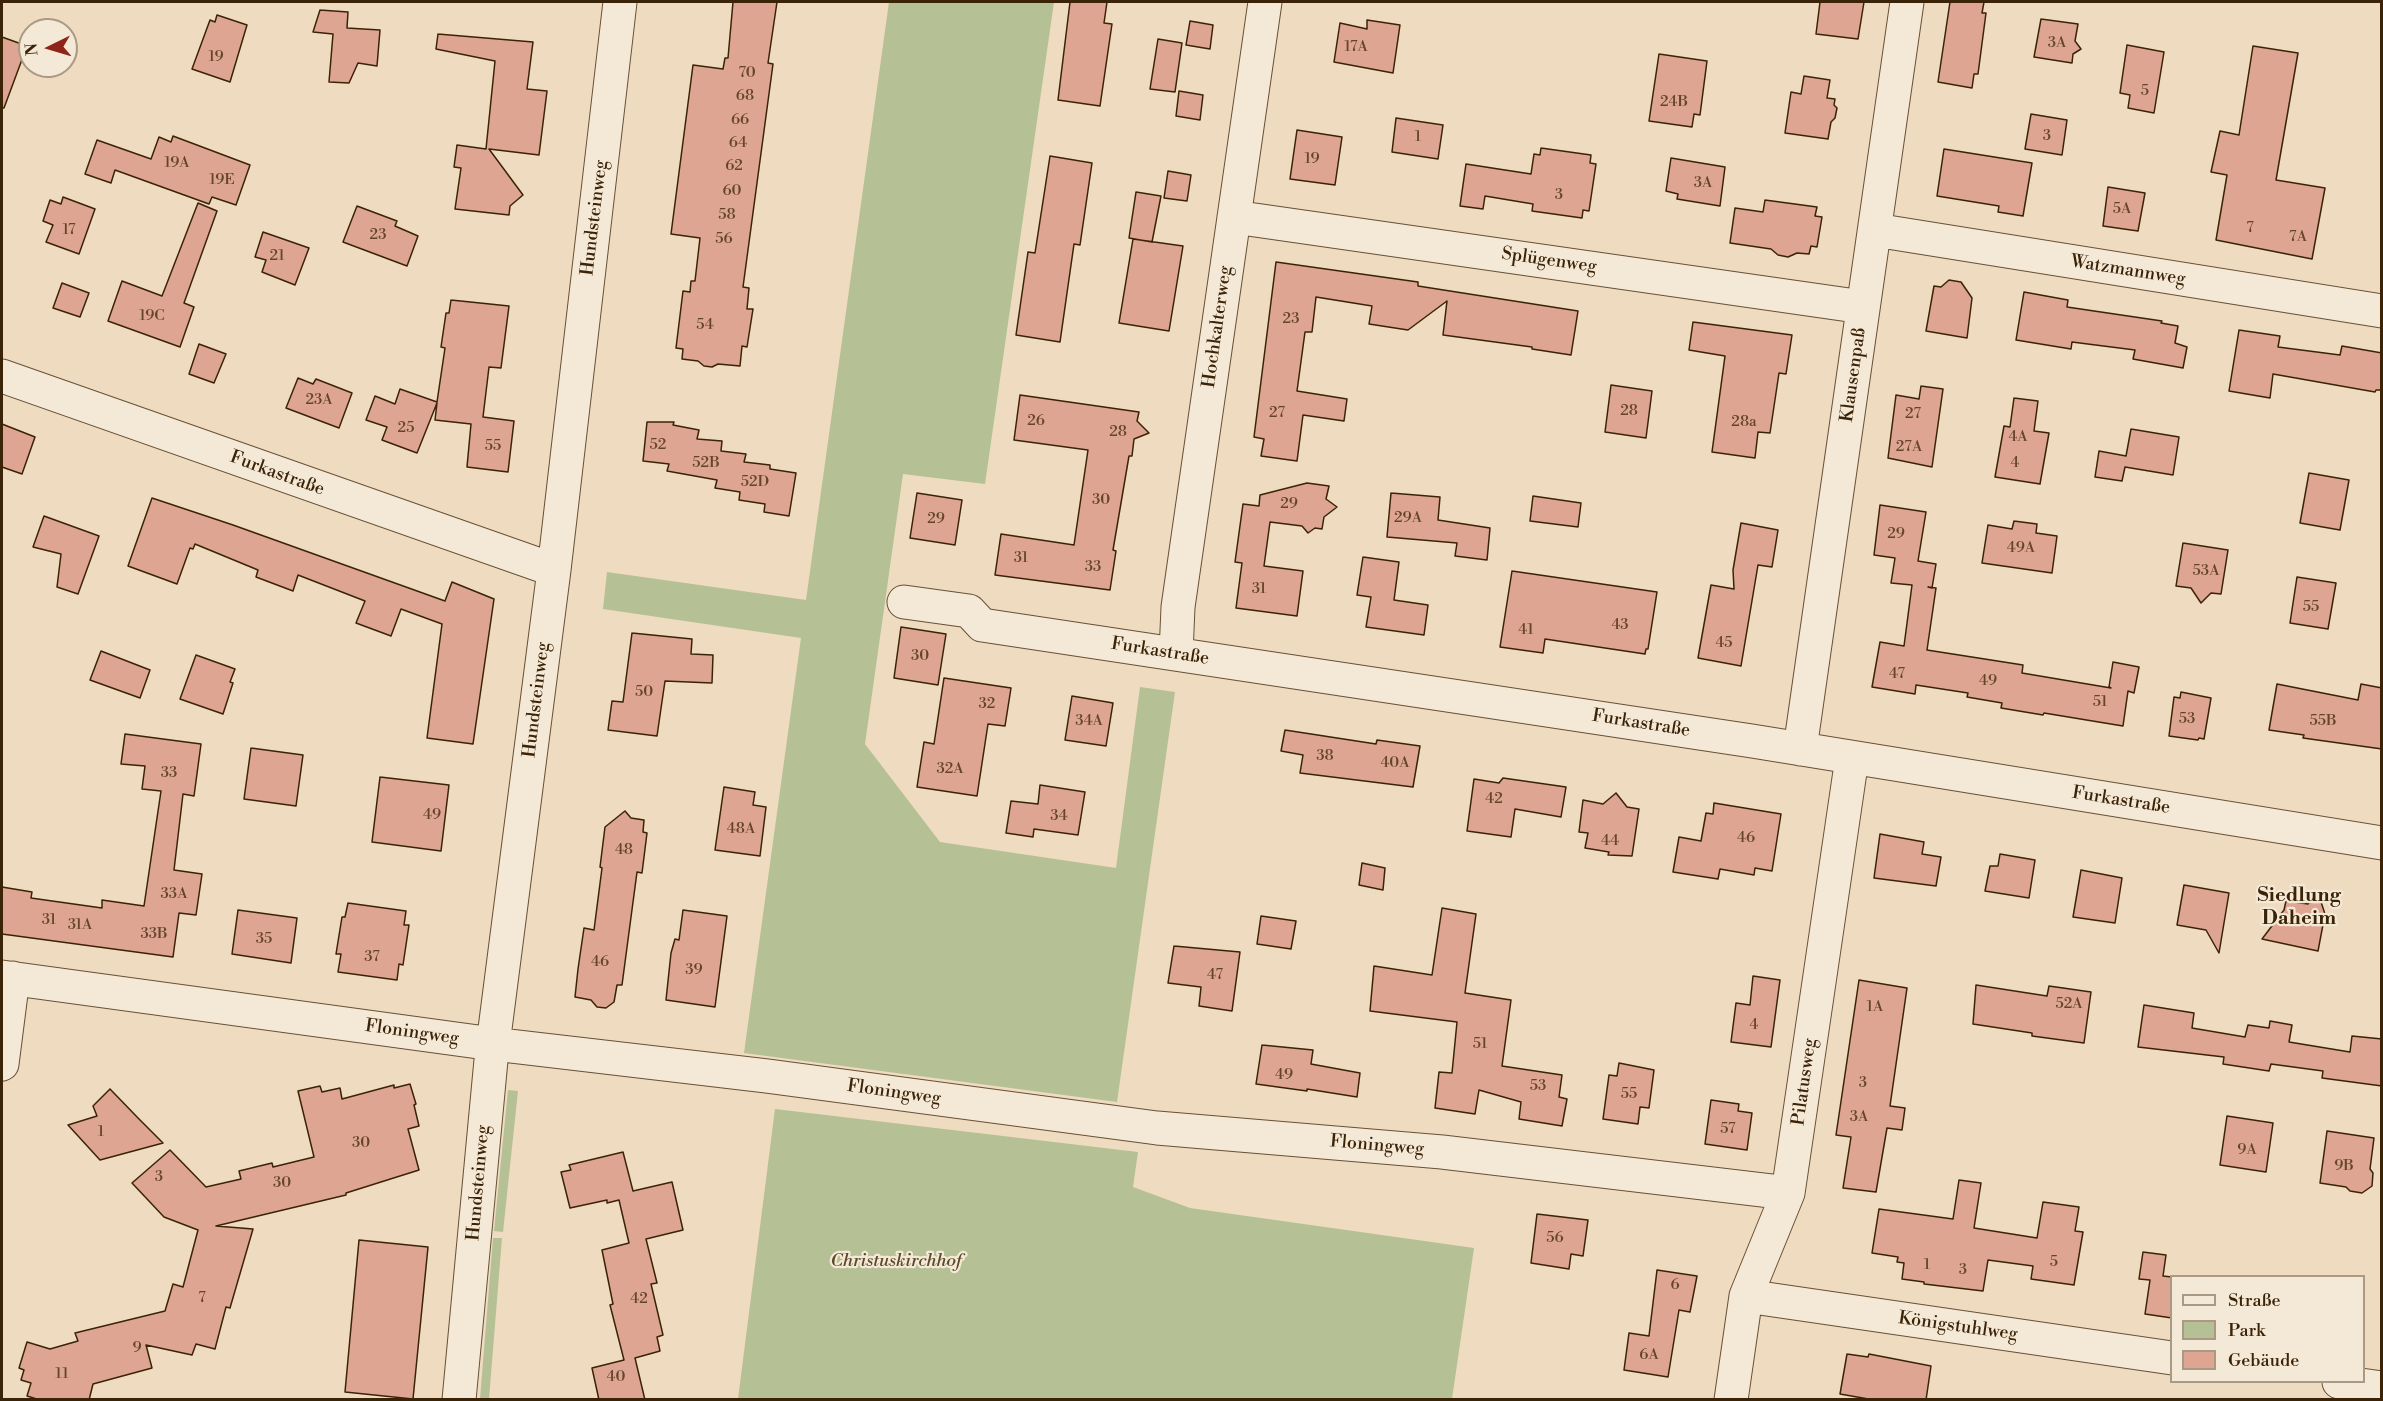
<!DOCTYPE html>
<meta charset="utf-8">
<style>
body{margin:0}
#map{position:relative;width:2383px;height:1401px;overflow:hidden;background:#eedbc0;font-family:"Libre Bodoni",serif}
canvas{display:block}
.frame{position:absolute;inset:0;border:3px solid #3b2307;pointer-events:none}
.legend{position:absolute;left:2170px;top:1275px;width:195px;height:108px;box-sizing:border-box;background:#f4e8d6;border:2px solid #aa9983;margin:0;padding:8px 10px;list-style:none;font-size:18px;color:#3b2307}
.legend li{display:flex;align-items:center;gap:12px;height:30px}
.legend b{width:30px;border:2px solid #aa9983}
.north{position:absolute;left:18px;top:18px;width:60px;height:60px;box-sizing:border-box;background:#f4e8d6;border:2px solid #aa9983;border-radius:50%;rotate:265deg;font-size:16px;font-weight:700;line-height:24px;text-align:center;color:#3b2307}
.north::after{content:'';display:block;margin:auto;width:21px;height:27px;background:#8f2418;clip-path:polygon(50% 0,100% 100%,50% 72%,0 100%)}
</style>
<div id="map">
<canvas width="2383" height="1401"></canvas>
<div class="frame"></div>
<ul class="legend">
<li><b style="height:8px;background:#f4e8d6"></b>Straße</li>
<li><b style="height:16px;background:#b5c195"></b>Park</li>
<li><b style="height:16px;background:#dea592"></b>Gebäude</li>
</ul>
<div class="north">N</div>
</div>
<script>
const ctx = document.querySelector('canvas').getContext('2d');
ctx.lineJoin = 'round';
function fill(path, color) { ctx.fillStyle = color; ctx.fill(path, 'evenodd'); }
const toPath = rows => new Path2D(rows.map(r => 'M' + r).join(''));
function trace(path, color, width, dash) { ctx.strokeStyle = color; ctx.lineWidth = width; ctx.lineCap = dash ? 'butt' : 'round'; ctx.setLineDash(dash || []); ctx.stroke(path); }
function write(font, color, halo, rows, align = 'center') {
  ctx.font = font + ' "Libre Bodoni",serif'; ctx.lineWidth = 4.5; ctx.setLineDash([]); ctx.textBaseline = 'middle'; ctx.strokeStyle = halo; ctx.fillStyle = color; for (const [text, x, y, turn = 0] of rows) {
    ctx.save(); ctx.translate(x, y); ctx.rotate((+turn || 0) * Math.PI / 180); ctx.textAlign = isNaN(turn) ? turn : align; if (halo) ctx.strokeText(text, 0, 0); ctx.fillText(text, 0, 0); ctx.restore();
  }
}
const green = toPath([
 [889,2,1054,2,985,484,903,474,865,744,940,842,1116,868,1140,687,1175,692,1117,1102,744,1053,801,638,603,609,607,572,806,600],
 [508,1090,518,1091,503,1232,494,1231],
 [775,1109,1138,1152,1133,1187,1190,1208,1474,1248,1452,1399,738,1399],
 [493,1238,502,1238,489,1399,480,1399]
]);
const building = toPath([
 [733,2,777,2,768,63,773,64,743,287,749,288,747,309,753,309,747,347,742,346,740,366,718,364,712,367,704,366,698,361,682,359,683,349,676,348,683,291,690,292,691,281,695,281,700,238,671,234,693,65,723,69,725,58,728,58,733,2],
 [1070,2,1107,2,1104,23,1112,24,1100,106,1058,100,1070,2],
 [1820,2,1864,2,1858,39,1816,34,1820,2],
 [1950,2,1984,2,1982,13,1986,13,1978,74,1974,74,1972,88,1938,82,1950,2],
 [320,10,348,12,347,28,380,30,377,66,358,63,349,83,329,82,333,34,313,32,320,10],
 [217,15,247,25,230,82,192,69,210,20,215,22,217,15],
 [2041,19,2078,24,2075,41,2081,49,2073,54,2072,63,2034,57,2041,19],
 [1367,20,1400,25,1393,73,1334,62,1340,23,1367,29,1367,20],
 [1190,21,1213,25,1210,49,1186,45,1190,21],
 [438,34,533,42,527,89,547,91,539,155,489,149,523,195,510,206,509,215,455,209,461,168,454,167,457,145,486,149,495,61,436,49,438,34],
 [2,37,27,46,4,108,2,108,2,37],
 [1158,39,1182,43,1175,92,1150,89,1158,39],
 [2127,45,2164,52,2154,113,2128,108,2130,95,2120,93,2127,45],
 [2253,46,2298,53,2276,180,2325,188,2312,259,2216,240,2227,175,2211,172,2220,131,2239,135,2253,46],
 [1659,54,1707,61,1700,115,1694,114,1692,127,1649,121,1659,54],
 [1804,76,1830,80,1827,98,1835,99,1834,105,1837,108,1835,118,1831,122,1828,139,1785,133,1791,92,1801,94,1804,76],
 [1179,91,1203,95,1200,120,1176,116,1179,91],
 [2031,114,2067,120,2062,155,2025,149,2031,114],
 [1396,118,1443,125,1438,159,1392,152,1396,118],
 [1297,130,1342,137,1335,185,1290,179,1297,130],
 [173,136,250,165,236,205,212,197,209,204,115,170,111,183,85,174,97,140,151,159,159,137,171,142,173,136],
 [1541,148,1591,155,1590,163,1596,164,1589,211,1583,210,1582,218,1532,211,1533,204,1485,196,1483,209,1460,206,1466,164,1531,174,1534,154,1540,155,1541,148],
 [1944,149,2032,163,2023,216,1998,212,1999,206,1937,196,1944,149],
 [1050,156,1092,163,1080,245,1074,244,1060,342,1016,335,1028,252,1035,253,1050,156],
 [1671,158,1725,167,1720,206,1677,199,1678,194,1666,191,1671,158],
 [1168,171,1191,175,1187,201,1164,198,1168,171],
 [2108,187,2145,193,2138,231,2103,226,2108,187],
 [1136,192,1161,196,1152,242,1129,238,1136,192],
 [63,197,95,209,79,254,46,242,53,225,43,221,50,200,61,204,63,197],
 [1765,200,1817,207,1815,216,1822,217,1817,247,1811,246,1809,254,1797,253,1788,257,1778,255,1771,249,1730,243,1735,208,1763,212,1765,200],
 [198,203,217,211,184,303,194,307,180,347,108,321,122,281,162,296,198,203],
 [357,206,397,221,395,226,418,236,407,266,343,242,357,206],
 [263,232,309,248,295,285,262,272,266,260,255,257,263,232],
 [1133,239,1183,246,1169,331,1119,323,1133,239],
 [1276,262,1418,282,1418,286,1578,311,1571,355,1532,349,1532,347,1443,335,1447,301,1408,330,1369,324,1372,306,1316,297,1312,332,1305,332,1297,391,1347,399,1344,421,1303,415,1297,461,1261,456,1264,439,1254,437,1276,262],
 [1949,280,1961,282,1972,298,1967,338,1926,331,1934,286,1941,287,1949,280],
 [62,283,89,293,80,317,53,308,62,283],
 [2024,292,2068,300,2067,307,2162,321,2161,323,2178,326,2175,343,2187,347,2183,368,2133,359,2135,350,2072,342,2071,349,2016,340,2024,292],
 [451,300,509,306,501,368,489,367,483,417,514,421,508,472,467,467,471,424,435,420,437,403,417,453,382,440,387,427,366,420,375,396,395,404,400,389,437,402,445,348,441,347,446,313,449,313,451,300],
 [1693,322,1792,335,1786,374,1779,373,1770,433,1758,432,1755,458,1712,452,1725,356,1689,350,1693,322],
 [2239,330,2280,336,2278,347,2340,355,2342,346,2382,353,2382,390,2376,390,2375,392,2273,374,2270,398,2229,391,2239,330],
 [199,344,226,354,214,383,189,374,199,344],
 [298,378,313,384,316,379,352,393,339,428,286,408,298,378],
 [1611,385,1652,391,1646,438,1605,432,1611,385],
 [1921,386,1943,389,1932,467,1888,458,1896,395,1919,399,1921,386],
 [1020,395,1139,412,1137,421,1149,433,1134,439,1132,456,1129,456,1113,550,1116,551,1110,590,995,575,1001,534,1074,545,1088,450,1014,440,1020,395],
 [2014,398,2038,401,2034,431,2049,433,2040,484,1995,477,2004,426,2010,427,2014,398],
 [647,422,674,422,673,425,699,430,697,439,722,441,721,451,746,454,744,462,770,465,770,469,796,473,789,516,764,512,765,504,739,500,740,492,715,488,717,480,667,471,669,464,643,461,647,422],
 [2,424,35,437,22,474,2,467,2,424],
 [2131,429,2179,437,2173,475,2125,467,2122,481,2095,477,2099,451,2126,456,2131,429],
 [2309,473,2349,480,2340,530,2300,523,2309,473],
 [1307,483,1329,486,1326,499,1337,507,1324,517,1322,529,1315,528,1308,533,1302,526,1270,522,1264,566,1303,571,1297,616,1236,608,1242,563,1235,562,1243,504,1259,506,1260,495,1307,483],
 [917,493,962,500,955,545,910,538,917,493],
 [1391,493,1440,497,1438,520,1490,528,1487,560,1455,556,1457,543,1387,537,1391,493],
 [1533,496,1581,503,1578,527,1530,521,1533,496],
 [152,498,233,525,445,601,452,582,494,599,473,744,427,738,442,624,401,609,391,636,356,623,365,601,298,575,293,591,256,577,258,570,195,544,193,549,190,548,177,584,128,566,152,498],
 [1880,505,1926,512,1918,561,1936,564,1932,588,1928,587,1936,588,1927,650,2023,665,2022,673,2111,688,2109,687,2113,662,2139,667,2134,693,2128,691,2123,726,2044,713,2043,715,2001,708,2002,703,1967,697,1968,693,1916,685,1915,694,1872,687,1880,642,1904,646,1912,585,1891,583,1895,558,1874,555,1880,505],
 [44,516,99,536,78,594,57,587,61,554,33,547,44,516],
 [2014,521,2037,524,2036,533,2057,536,2052,573,1982,563,1988,525,2012,529,2014,521],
 [1741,523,1778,530,1772,567,1758,565,1741,666,1698,658,1711,585,1734,589,1733,570,1741,523],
 [2183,543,2228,550,2221,594,2211,593,2201,603,2191,588,2176,586,2183,543],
 [1363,557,1399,562,1394,600,1428,605,1424,635,1366,627,1371,597,1357,595,1363,557],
 [1512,571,1657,592,1648,649,1646,649,1645,654,1545,639,1543,653,1500,647,1512,571],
 [2297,577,2336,583,2328,629,2290,623,2297,577],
 [901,627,946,634,938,685,894,678,901,627],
 [632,633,692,639,691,654,713,655,712,683,665,681,657,736,608,730,612,701,623,702,632,633],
 [101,651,150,670,140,698,90,680,101,651],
 [196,655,235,669,230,682,233,683,223,714,180,699,196,655],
 [944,678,1011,688,1005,726,988,724,977,796,917,787,924,742,934,744,944,678],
 [2277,684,2358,700,2361,684,2382,688,2382,749,2303,738,2304,735,2269,730,2277,684],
 [2181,692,2211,698,2204,739,2199,738,2198,740,2169,736,2174,697,2180,698,2181,692],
 [1072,696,1113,703,1106,746,1065,740,1072,696],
 [1285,730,1376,744,1377,740,1420,746,1413,787,1300,773,1303,755,1281,751,1285,730],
 [125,734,201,744,194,796,183,794,174,870,202,874,196,915,179,913,173,957,2,934,2,887,32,892,31,898,102,908,102,900,144,906,161,791,142,789,145,766,121,764,125,734],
 [251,748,303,755,296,806,244,799,251,748],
 [380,777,449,785,441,851,372,842,380,777],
 [1503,778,1566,787,1561,817,1515,809,1511,837,1467,831,1474,779,1499,783,1503,778],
 [1040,785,1085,792,1078,835,1034,829,1033,837,1006,833,1011,801,1038,804,1040,785],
 [724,787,755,792,753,805,766,807,760,856,715,850,724,787],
 [1616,793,1627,807,1639,809,1632,856,1608,855,1609,852,1585,848,1588,833,1579,832,1583,800,1603,804,1616,793],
 [1714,803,1781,814,1772,871,1755,868,1754,875,1720,869,1718,879,1673,872,1679,837,1701,841,1706,813,1713,814,1714,803],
 [625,811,631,818,644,820,643,832,647,833,642,873,637,872,622,985,617,985,614,1002,606,1008,597,1007,591,1000,575,997,578,969,584,928,594,930,602,868,600,867,605,827,625,811],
 [1880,834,1924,842,1922,854,1941,857,1936,886,1874,878,1880,834],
 [2000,854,2035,860,2029,898,1985,891,1990,866,1998,866,2000,854],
 [1362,863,1385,868,1383,890,1359,885,1362,863],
 [2081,870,2122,878,2115,923,2073,917,2081,870],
 [2184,885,2229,893,2219,953,2206,930,2177,925,2184,885],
 [2318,893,2325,914,2318,951,2262,939,2284,910,2286,901,2308,904,2318,893],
 [348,903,406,911,404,925,409,925,403,965,399,964,397,980,338,972,341,954,336,954,342,917,345,917,348,903],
 [1442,908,1476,914,1465,993,1511,1000,1502,1066,1562,1075,1559,1097,1567,1099,1562,1126,1519,1119,1521,1102,1479,1090,1475,1114,1435,1108,1439,1072,1452,1073,1457,1022,1370,1011,1374,966,1432,975,1442,908],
 [238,910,297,918,291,963,232,954,238,910],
 [683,910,727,916,715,1007,666,1000,671,953,675,939,679,940,683,910],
 [1261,916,1296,921,1291,949,1257,944,1261,916],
 [1174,946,1240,952,1232,1011,1199,1006,1201,987,1168,983,1174,946],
 [1753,976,1780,980,1771,1047,1731,1042,1736,1003,1750,1005,1753,976],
 [1859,980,1907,988,1890,1106,1905,1108,1902,1130,1887,1128,1876,1192,1843,1188,1851,1137,1836,1135,1859,980],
 [1976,985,2047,996,2049,986,2091,992,2084,1043,2032,1036,2032,1033,1973,1024,1976,985],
 [2144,1005,2194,1013,2192,1028,2245,1037,2248,1025,2269,1028,2270,1021,2292,1025,2289,1042,2350,1052,2352,1036,2382,1039,2382,1086,2322,1078,2323,1071,2271,1064,2269,1071,2223,1064,2224,1057,2138,1047,2144,1005],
 [1262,1045,1313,1050,1311,1064,1360,1073,1357,1097,1307,1089,1307,1091,1256,1084,1262,1045],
 [1619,1063,1654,1070,1649,1108,1640,1107,1638,1124,1603,1119,1609,1075,1617,1076,1619,1063],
 [410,1084,416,1104,414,1105,419,1126,408,1129,419,1170,346,1193,346,1195,216,1226,253,1229,230,1308,226,1307,215,1349,196,1344,192,1355,146,1345,152,1368,93,1384,89,1400,40,1400,27,1396,31,1383,21,1380,24,1370,19,1368,27,1342,50,1349,78,1341,75,1333,165,1311,173,1284,183,1287,198,1230,164,1217,132,1183,170,1150,206,1187,241,1179,239,1171,272,1163,273,1167,314,1157,298,1091,320,1086,322,1092,340,1088,342,1099,394,1085,394,1088,410,1084],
 [110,1089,139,1119,163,1143,100,1160,68,1125,97,1116,93,1106,110,1089],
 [1711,1100,1739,1104,1738,1111,1752,1113,1747,1150,1705,1144,1711,1100],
 [2227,1116,2273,1123,2266,1172,2220,1165,2227,1116],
 [2327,1131,2374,1138,2370,1169,2373,1173,2372,1186,2362,1193,2350,1191,2346,1187,2320,1183,2327,1131],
 [623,1152,633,1191,672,1182,683,1230,646,1239,657,1283,651,1284,663,1335,657,1337,660,1351,635,1358,645,1400,599,1400,592,1368,624,1360,610,1305,613,1304,602,1250,629,1243,619,1200,607,1203,607,1200,570,1208,561,1172,571,1170,569,1165,623,1152],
 [1959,1180,1981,1183,1974,1228,2037,1238,2043,1202,2079,1207,2075,1231,2083,1232,2074,1285,2031,1279,2033,1266,1988,1260,1983,1291,1924,1284,1924,1282,1902,1279,1904,1263,1897,1262,1898,1257,1872,1253,1879,1209,1953,1219,1959,1180],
 [1537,1214,1588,1220,1583,1256,1571,1254,1569,1269,1531,1263,1537,1214],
 [359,1240,428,1247,413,1399,345,1392,359,1240],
 [2143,1252,2166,1255,2163,1276,2172,1277,2172,1318,2145,1314,2150,1280,2139,1279,2143,1252],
 [1657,1270,1697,1276,1690,1312,1679,1310,1668,1377,1624,1370,1629,1333,1649,1336,1657,1270],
 [1847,1354,1868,1357,1869,1354,1931,1366,1926,1400,1874,1400,1840,1394,1847,1354]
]);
const street = toPath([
 [1234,217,1863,307],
 [1875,230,2382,311],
 [2,376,554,570],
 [904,602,969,611,982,625,1752,741,2382,843],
 [1176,654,1178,607,1265,2],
 [1800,749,1907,2],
 [2,977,493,1044,767,1076,1157,1128,1442,1152,1788,1193],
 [2,1064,13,978],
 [1746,1296,2172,1358],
 [2339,1382,2382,1388],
 [459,1400,491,1060,554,570,620,2],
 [1731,1400,1746,1296,1788,1193,1852,758]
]);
const numberNames = [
 ["3A",2057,43],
 ["17A",1356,47],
 ["19",216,57],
 ["70",747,73],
 ["5",2145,91],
 ["68",745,96],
 ["24B",1674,102],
 ["66",740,120],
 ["3",2047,136],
 ["1",1418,137],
 ["64",738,143],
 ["19",1312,159],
 ["19A",177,163],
 ["62",734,166],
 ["19E",222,180],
 ["3A",1703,183],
 ["60",732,191],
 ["3",1559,195],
 ["5A",2122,209],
 ["58",727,215],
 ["7",2250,228],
 ["17",69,230],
 ["23",378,235],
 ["7A",2298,237],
 ["56",724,239],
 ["21",277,256],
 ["19C",152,316],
 ["23",1291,319],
 ["54",705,325],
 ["23A",319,400],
 ["28",1629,411],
 ["27",1277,413],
 ["27",1913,414],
 ["26",1036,421],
 ["28a",1744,422],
 ["25",406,428],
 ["28",1118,432],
 ["4A",2018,437],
 ["52",658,445],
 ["55",493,446],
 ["27A",1909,447],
 ["52B",706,463],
 ["4",2015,463],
 ["52D",755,482],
 ["30",1101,500],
 ["29",1289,504],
 ["29A",1408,518],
 ["29",936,519],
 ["29",1896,534],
 ["49A",2021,548],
 ["31",1021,558],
 ["33",1093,567],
 ["53A",2206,571],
 ["31",1259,589],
 ["55",2311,607],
 ["43",1620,625],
 ["41",1526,630],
 ["45",1724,643],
 ["30",920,656],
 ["47",1897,674],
 ["49",1988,681],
 ["50",644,692],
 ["51",2100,702],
 ["32",987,704],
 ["53",2187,719],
 ["34A",1089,721],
 ["55B",2323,721],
 ["38",1325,756],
 ["40A",1395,763],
 ["32A",950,769],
 ["33",169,773],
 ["42",1494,799],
 ["49",432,815],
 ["34",1059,816],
 ["48A",741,829],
 ["46",1746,838],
 ["44",1610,841],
 ["48",624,850],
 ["33A",174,894],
 ["31",49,920],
 ["31A",80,925],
 ["33B",154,934],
 ["35",264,939],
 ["37",372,957],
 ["46",600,962],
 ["39",694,970],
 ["47",1215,975],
 ["52A",2069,1004],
 ["1A",1875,1007],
 ["4",1754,1025],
 ["51",1480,1044],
 ["49",1284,1075],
 ["3",1863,1083],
 ["53",1538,1086],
 ["55",1629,1094],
 ["3A",1859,1117],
 ["57",1728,1129],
 ["1",101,1132],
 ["30",361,1143],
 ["9A",2247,1150],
 ["9B",2344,1166],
 ["3",159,1177],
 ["30",282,1183],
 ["56",1555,1238],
 ["5",2054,1262],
 ["1",1927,1265],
 ["3",1963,1270],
 ["6",1675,1285],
 ["7",202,1298],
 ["42",639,1299],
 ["9",137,1348],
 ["6A",1649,1355],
 ["11",62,1374],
 ["40",616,1377]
];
const streetNames = [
 ["Hundsteinweg",595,218,-83],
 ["Splügenweg",1549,261,8],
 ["Watzmannweg",2128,271,9],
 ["Hochkalterweg",1218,327,-82],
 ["Klausenpaß",1854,375,-82],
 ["Furkastraße",277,474,20],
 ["Furkastraße",1160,652,9],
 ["Hundsteinweg",537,700,-83],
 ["Furkastraße",1641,724,9],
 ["Furkastraße",2121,801,9],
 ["Floningweg",412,1033,8],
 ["Pilatusweg",1805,1082,-82],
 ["Floningweg",894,1093,8],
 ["Floningweg",1377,1146,5],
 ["Hundsteinweg",479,1183,-85],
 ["Königstuhlweg",1958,1327,8]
];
const parkNames = [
 ["Christuskirchhof",896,1262]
];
const neighbourhoodNames = [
 ["Siedlung",2299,896],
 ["Daheim",2299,919]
];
fill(green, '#b5c195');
fill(building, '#dea592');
trace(building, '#3b2307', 1.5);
trace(street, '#685135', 35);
trace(street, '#f4e8d6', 33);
write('15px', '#64442a', null, numberNames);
write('18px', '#3b2307', '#f4e8d6', streetNames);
write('italic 18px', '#5a4a2a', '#f4e8d6', parkNames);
write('bold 20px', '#3b2307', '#f4e8d6', neighbourhoodNames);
</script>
